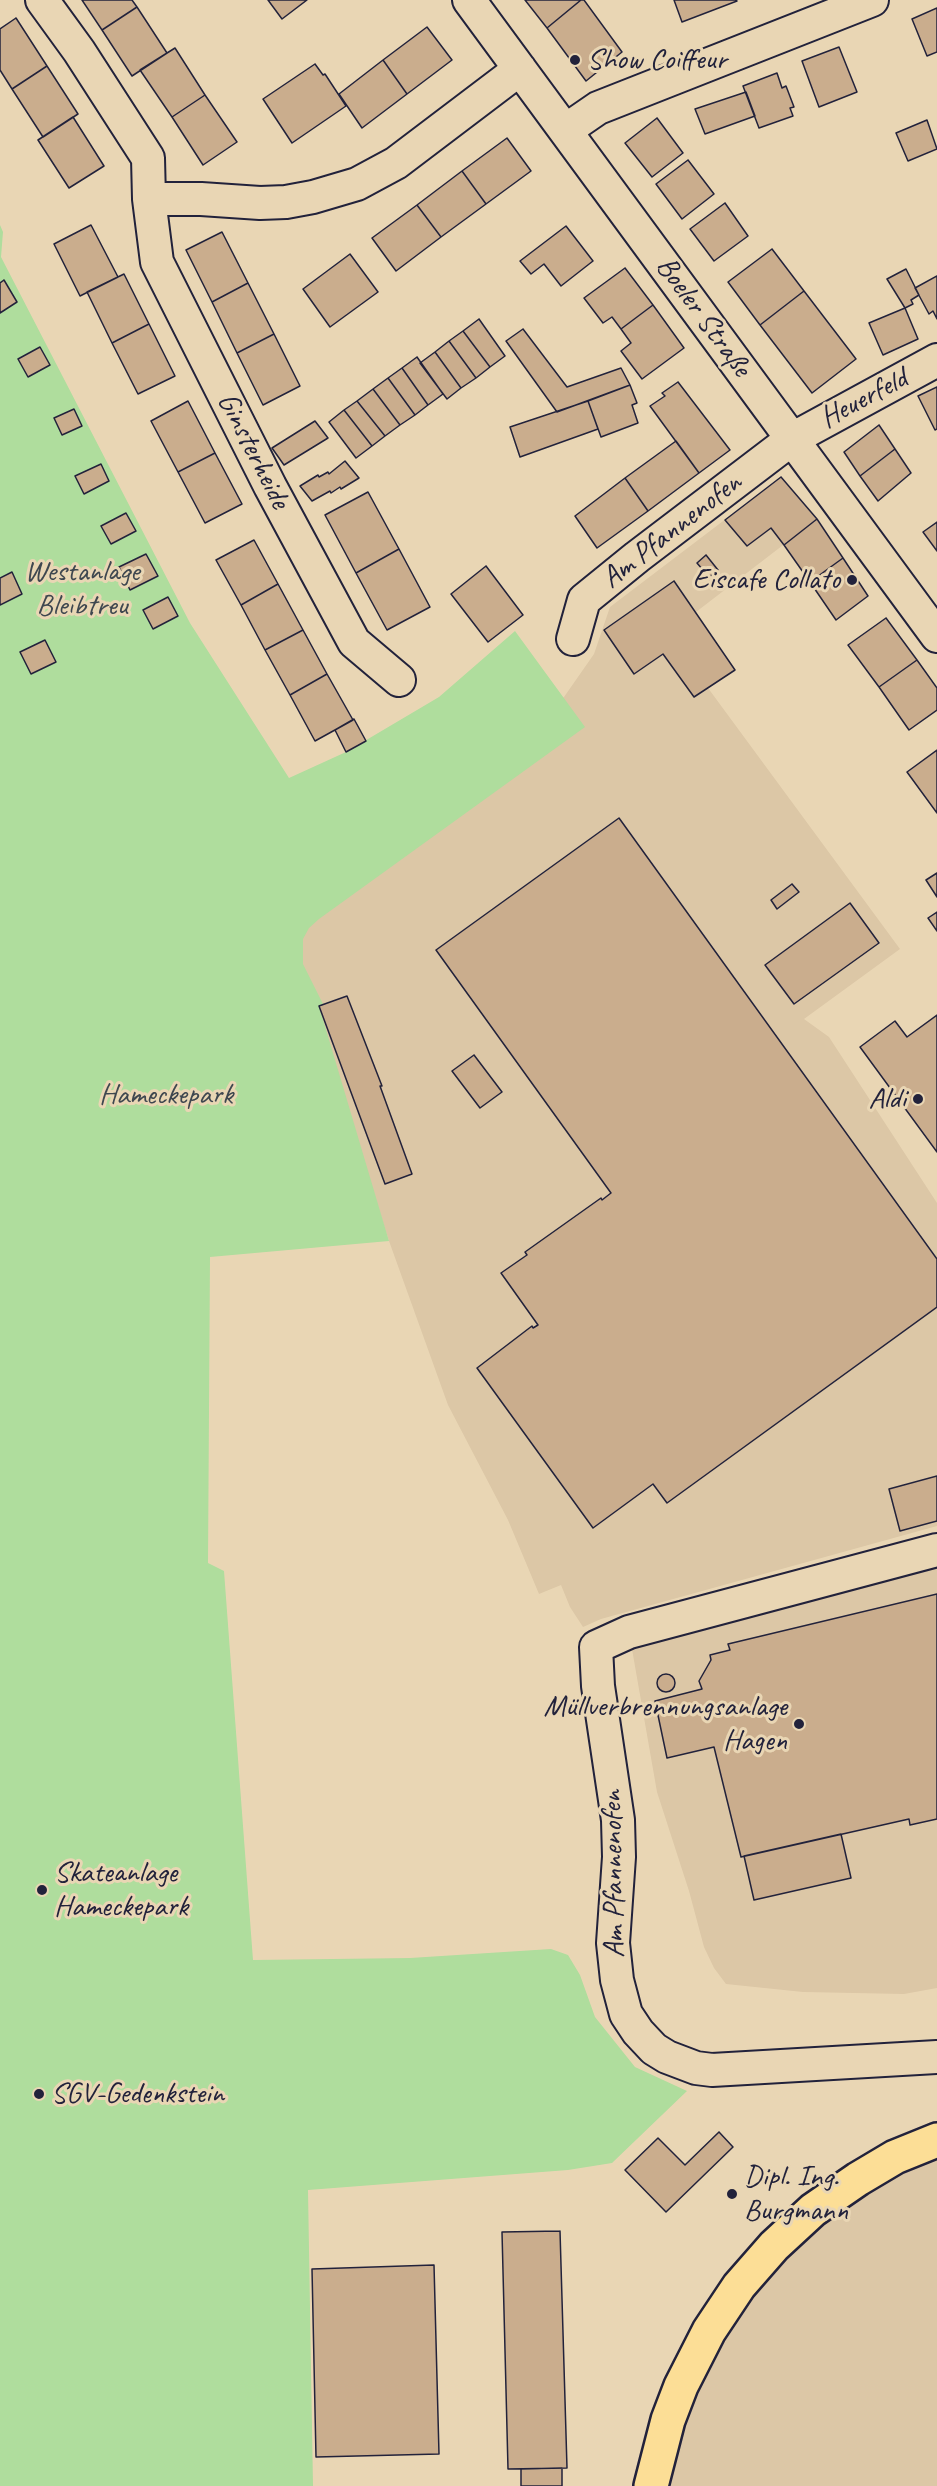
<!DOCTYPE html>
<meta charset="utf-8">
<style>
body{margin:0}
canvas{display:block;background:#e9d6b4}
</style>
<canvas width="937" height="2486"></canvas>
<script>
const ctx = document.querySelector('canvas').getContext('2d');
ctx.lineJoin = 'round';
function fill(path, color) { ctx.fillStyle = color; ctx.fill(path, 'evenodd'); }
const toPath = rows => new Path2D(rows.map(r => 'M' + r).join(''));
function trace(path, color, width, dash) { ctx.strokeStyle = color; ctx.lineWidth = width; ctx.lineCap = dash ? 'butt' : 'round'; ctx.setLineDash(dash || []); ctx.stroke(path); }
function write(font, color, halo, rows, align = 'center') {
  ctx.font = font + ' Caveat,sans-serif'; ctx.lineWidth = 6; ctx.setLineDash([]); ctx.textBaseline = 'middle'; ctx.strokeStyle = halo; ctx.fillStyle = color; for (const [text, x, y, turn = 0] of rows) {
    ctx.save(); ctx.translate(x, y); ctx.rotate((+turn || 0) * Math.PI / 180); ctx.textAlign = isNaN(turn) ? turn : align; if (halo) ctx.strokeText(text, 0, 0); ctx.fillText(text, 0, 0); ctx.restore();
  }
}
const built = toPath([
 [781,477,817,519,696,612,735,670,708,688,900,949,804,1019,829,1037,937,1203,937,1526,601,1619,583,1627,570,1607,561,1585,539,1594,508,1520,448,1405,389,1241,280,901,564,697,594,654,610,607],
 [937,1550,937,1988,904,1994,803,1992,726,1984,714,1968,704,1947,689,1891,657,1792,629,1632],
 [937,2140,937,2486,651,2486,657,2459,774,2246]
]);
const green = toPath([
 [0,225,3,232,1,257,190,623,289,778,346,752,439,697,515,631,585,727,319,919,309,928,303,939,303,964,323,1004,319,1006,389,1241,210,1257,208,1563,224,1571,253,1960,410,1958,551,1949,568,1955,580,1975,595,2017,635,2067,687,2091,612,2163,568,2170,308,2190,313,2486,0,2486]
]);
const building = toPath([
 [82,0,132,0,137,7,102,30,82,0],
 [268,0,307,0,282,19,268,0],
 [525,0,581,0,547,28,525,0],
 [581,0,584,0,622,52,586,81,547,28,581,0],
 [674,0,736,0,737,1,682,22,674,0],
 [137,7,167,53,132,76,102,30,137,7],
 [937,8,937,52,927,56,912,19,937,8],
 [16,18,47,66,12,89,0,70,0,29,16,18],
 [427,27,452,60,407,94,383,60,427,27],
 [839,47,857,92,819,107,802,61,839,47],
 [175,48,205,95,172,117,140,70,175,48],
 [383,60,407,94,362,128,339,94,383,60],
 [315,64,323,75,325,74,346,106,292,143,263,99,315,64],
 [47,66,78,114,43,137,12,89,47,66],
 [777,73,782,88,786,86,794,107,790,108,793,116,759,128,743,86,777,73],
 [746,92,755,116,705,134,695,109,746,92],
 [205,95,237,142,203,165,172,117,205,95],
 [73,117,104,166,69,188,38,140,73,117],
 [657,118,683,153,652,177,625,143,657,118],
 [927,120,937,149,908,161,896,133,927,120],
 [507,138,531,171,486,204,462,171,507,138],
 [688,160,714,194,682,219,656,184,688,160],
 [462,171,486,204,441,237,417,205,462,171],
 [725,203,748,236,714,261,690,229,725,203],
 [417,205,441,237,396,271,372,238,417,205],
 [91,225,118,277,80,296,54,244,91,225],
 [566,226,593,261,561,286,544,264,531,274,520,261,566,226],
 [222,232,248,283,212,302,186,250,222,232],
 [772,249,804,291,760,325,728,282,772,249],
 [350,254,378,292,330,327,303,289,350,254],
 [625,268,653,305,621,329,612,317,603,323,584,298,625,268],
 [906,269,919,295,911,300,913,304,905,308,887,279,906,269],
 [124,274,149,324,112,343,87,292,124,274],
 [937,276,937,319,933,311,929,314,915,288,937,276],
 [4,280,17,302,0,313,0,283,4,280],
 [248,283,274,334,237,353,212,302,248,283],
 [804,291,856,359,812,393,760,325,804,291],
 [653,305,684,348,642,379,621,351,631,343,621,329,653,305],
 [905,308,918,339,883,355,869,323,905,308],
 [479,319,505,356,490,367,463,331,479,319],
 [149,324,175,376,138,394,112,343,149,324],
 [523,329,567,387,621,368,630,385,557,412,506,341,523,329],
 [463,331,490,367,476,378,449,341,463,331],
 [274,334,300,386,263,405,237,353,274,334],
 [449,341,476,378,461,388,435,352,449,341],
 [40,347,50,365,28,377,18,359,40,347],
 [435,352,461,388,447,399,420,363,435,352],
 [417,357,443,394,428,405,402,368,417,357],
 [402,368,428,405,415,415,388,378,402,368],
 [388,378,415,415,400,425,373,389,388,378],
 [678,382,730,450,699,473,650,406,665,396,662,393,678,382],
 [630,385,637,403,632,405,638,423,601,437,588,401,630,385],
 [937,387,937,429,935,430,918,396,937,387],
 [373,389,400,425,385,436,357,401,373,389],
 [188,401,215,453,178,472,151,421,188,401],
 [357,401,385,436,372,446,344,410,357,401],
 [588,401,598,429,520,457,510,427,588,401],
 [74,409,82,426,62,435,54,418,74,409],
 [344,410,372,446,356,458,329,422,344,410],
 [315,421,328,438,284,465,272,448,315,421],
 [879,425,895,449,860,476,844,452,879,425],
 [676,441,699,473,648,511,625,478,676,441],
 [895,449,911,473,878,501,860,476,895,449],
 [215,453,242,504,205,523,178,472,215,453],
 [345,461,359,478,341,489,340,487,331,493,330,491,312,501,300,486,318,475,319,477,328,472,329,474,345,461],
 [101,464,109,481,84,494,75,476,101,464],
 [781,477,817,519,784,545,771,528,747,546,725,520,781,477],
 [625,478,648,511,597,548,575,516,625,478],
 [368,492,399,549,356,573,325,515,368,492],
 [126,513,136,531,111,544,101,526,126,513],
 [817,519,843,558,810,582,784,545,817,519],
 [937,522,937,551,923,532,937,522],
 [254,540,278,584,241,605,216,560,254,540],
 [399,549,430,607,387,630,356,573,399,549],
 [146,554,158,576,130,590,119,567,146,554],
 [706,555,718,570,709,577,697,563,706,555],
 [843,558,868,596,836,620,810,582,843,558],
 [486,566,523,615,488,642,451,594,486,566],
 [12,572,22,594,0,605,0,578,12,572],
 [674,581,735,670,694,697,663,654,634,674,604,630,674,581],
 [278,584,303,630,265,650,241,605,278,584],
 [168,597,178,616,153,629,143,610,168,597],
 [886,618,917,660,879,687,848,645,886,618],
 [303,630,327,674,290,695,265,650,303,630],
 [45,640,56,662,31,674,20,652,45,640],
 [917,660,937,688,937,710,909,730,879,687,917,660],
 [327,674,353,720,315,741,290,695,327,674],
 [354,719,366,741,346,752,335,730,354,719],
 [937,750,937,813,907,772,937,750],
 [619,818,937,1259,937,1307,667,1503,653,1484,593,1528,477,1368,532,1326,533,1328,538,1325,501,1273,527,1255,525,1252,601,1198,602,1200,611,1193,436,950,619,818],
 [937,873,937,897,926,880,937,873],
 [792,884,799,892,777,909,771,900,792,884],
 [850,903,879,943,794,1004,765,965,850,903],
 [937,912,937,931,928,918,937,912],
 [347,996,382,1086,380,1086,412,1174,385,1184,319,1006,347,996],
 [937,1015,937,1152,860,1047,895,1021,907,1037,937,1015],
 [474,1055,502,1092,480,1108,452,1071,474,1055],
 [937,1476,937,1521,900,1531,889,1489,937,1476],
 [937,1594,937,1819,910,1825,909,1819,741,1857,714,1747,667,1758,655,1701,702,1689,699,1681,711,1660,710,1655,730,1650,728,1644,937,1594],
 '657 1683a9 9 0 1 1 18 0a9 9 0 1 1-18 0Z',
 [841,1834,851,1878,754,1900,744,1856,841,1834],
 [719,2132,733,2147,666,2212,625,2170,658,2138,685,2165,719,2132],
 [560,2231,567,2468,508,2469,502,2232,560,2231],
 [434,2265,439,2454,316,2457,312,2269,434,2265],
 [562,2468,562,2486,521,2486,521,2469,562,2468]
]);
const minor = toPath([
 [42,0,79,51,148,158,149,199,201,199,260,203,286,202,313,197,357,184,396,163,520,69],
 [469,0,937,636],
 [566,130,598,108,872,0],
 [149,199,157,262,270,486,354,642,399,680],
 [573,639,584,600,637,557,792,439,937,360],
 [937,1550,629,1632,596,1647,598,1686,618,1820,619,1857,613,1943,617,1980,626,2014,638,2032,654,2049,667,2057,696,2068,712,2070,937,2057]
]);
const major = toPath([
 [651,2486,668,2420,681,2386,709,2331,739,2286,774,2246,813,2210,858,2179,895,2157,937,2140]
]);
const markers = [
 [575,60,6,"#22223b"],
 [852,580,6,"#22223b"],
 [918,1099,6,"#22223b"],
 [799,1724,6,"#22223b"],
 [42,1890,6,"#22223b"],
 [39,2094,6,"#22223b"],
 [732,2194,6,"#22223b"]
];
const poiNames = [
 ["Show Coiffeur",587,60],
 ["Eiscafe Collato",840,580,"right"],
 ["Aldi",906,1099,"right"],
 ["Müllverbrennungsanlage",787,1707,"right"],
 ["Hagen",787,1741,"right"],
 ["Skateanlage",54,1873],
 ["Hameckepark",54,1907],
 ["SGV-Gedenkstein",51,2094],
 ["Dipl. Ing.",744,2177],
 ["Burgmann",744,2211]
];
const streetNames = [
 ["Boeler Straße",703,317,54],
 ["Heuerfeld",864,399,-28],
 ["Ginsterheide",253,451,63],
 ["Am Pfannenofen",672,531,-38],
 ["Am Pfannenofen",614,1874,-91]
];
const parkNames = [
 ["Westanlage",82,572],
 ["Bleibtreu",82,606],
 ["Hameckepark",166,1095]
];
fill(built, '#dcc7a6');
fill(green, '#afdd9d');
fill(building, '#caad8d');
trace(building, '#22223b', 1.5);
trace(minor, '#22223b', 36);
trace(major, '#22223b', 38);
trace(minor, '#e9d6b4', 32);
trace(major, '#fcde96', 33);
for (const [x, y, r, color] of markers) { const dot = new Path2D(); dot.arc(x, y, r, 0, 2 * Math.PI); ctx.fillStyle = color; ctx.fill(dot); trace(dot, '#e9d6b4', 2); }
write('30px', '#22223b', '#e9d6b4', poiNames, 'left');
write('30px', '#22223b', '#e9d6b4', streetNames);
write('30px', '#3e474f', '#e9d6b4', parkNames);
</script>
